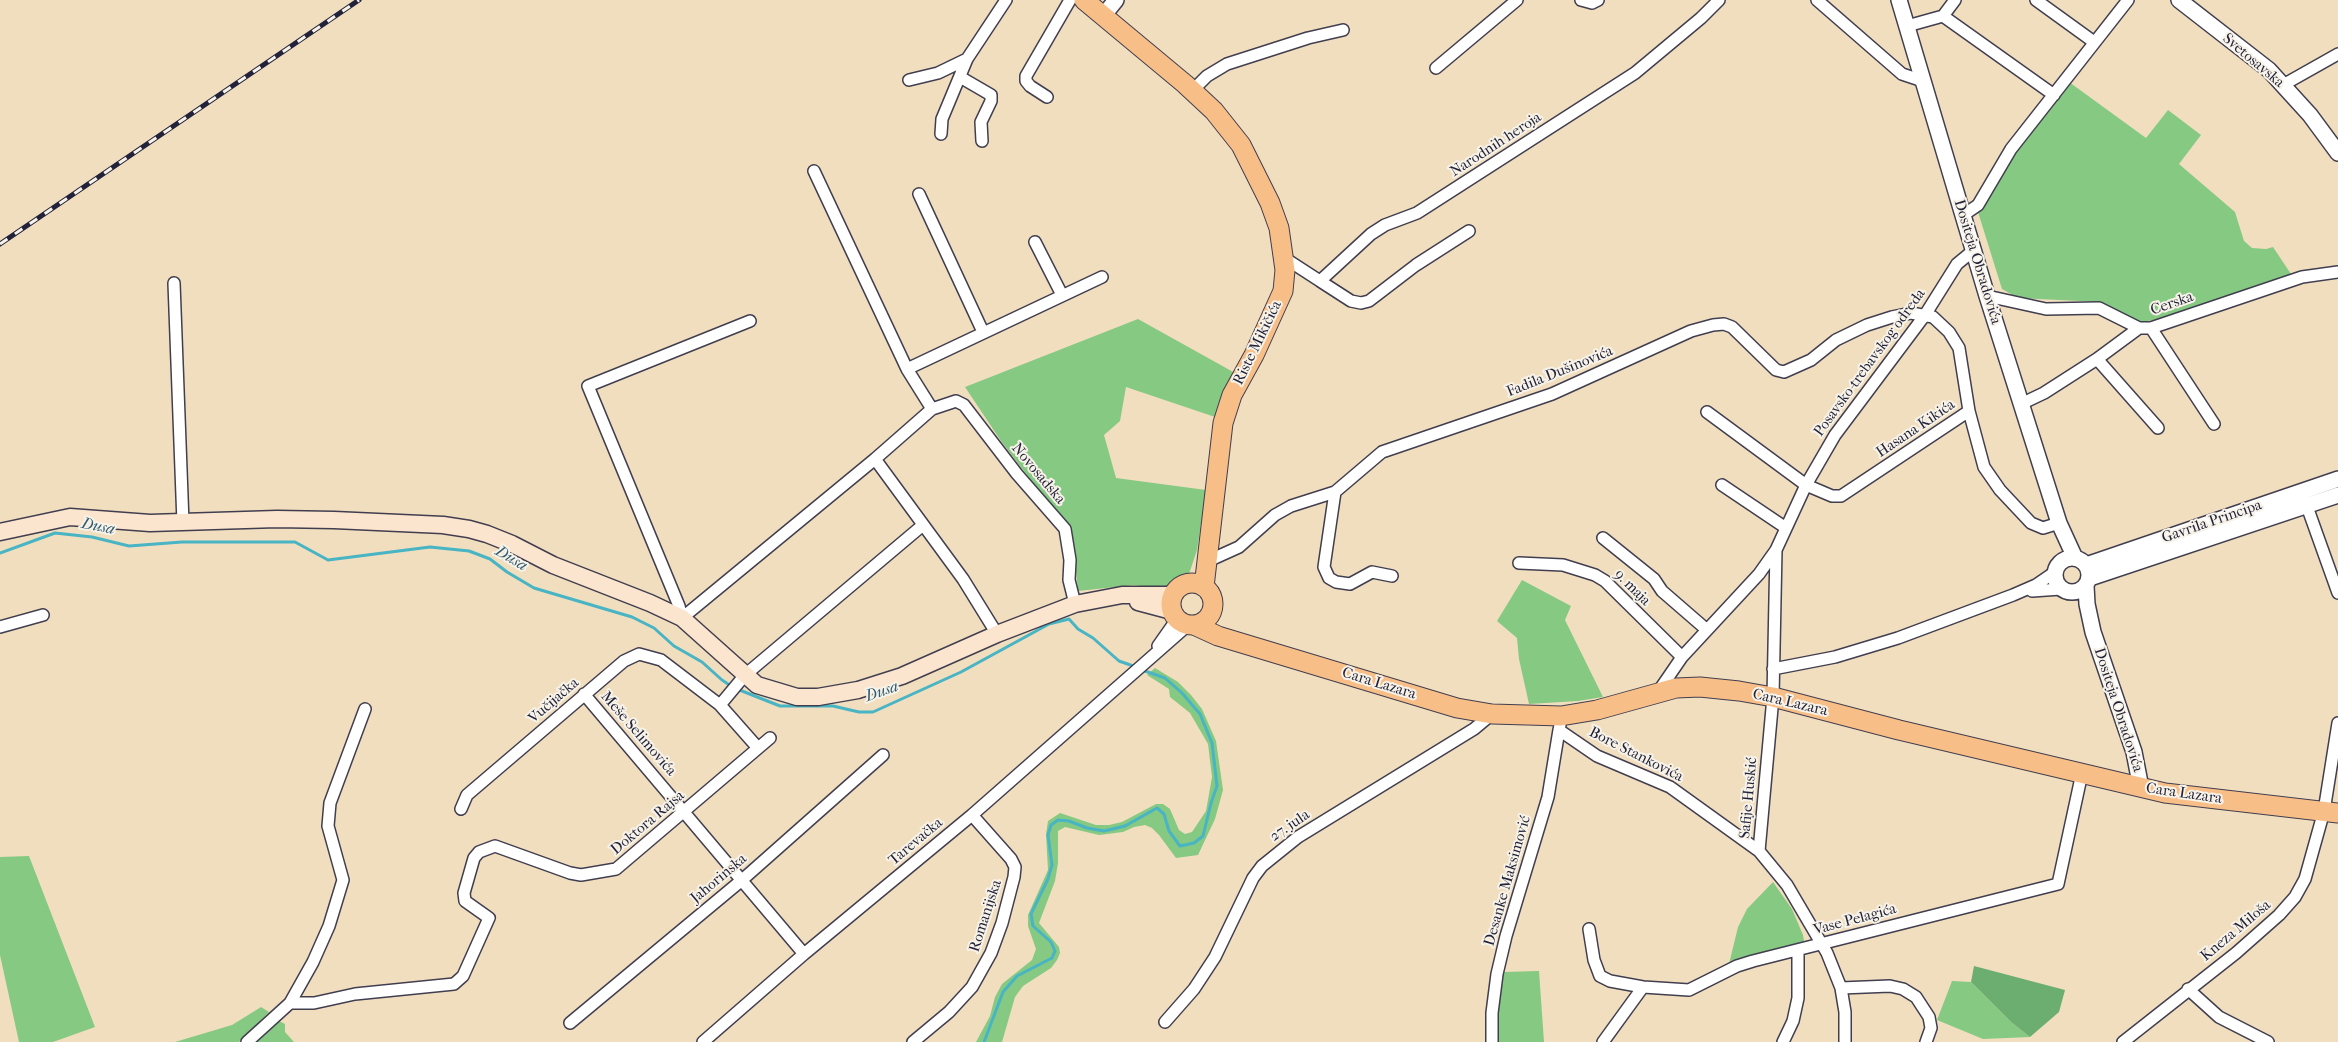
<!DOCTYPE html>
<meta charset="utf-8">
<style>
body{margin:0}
canvas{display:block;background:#f1debf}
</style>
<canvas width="2338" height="1042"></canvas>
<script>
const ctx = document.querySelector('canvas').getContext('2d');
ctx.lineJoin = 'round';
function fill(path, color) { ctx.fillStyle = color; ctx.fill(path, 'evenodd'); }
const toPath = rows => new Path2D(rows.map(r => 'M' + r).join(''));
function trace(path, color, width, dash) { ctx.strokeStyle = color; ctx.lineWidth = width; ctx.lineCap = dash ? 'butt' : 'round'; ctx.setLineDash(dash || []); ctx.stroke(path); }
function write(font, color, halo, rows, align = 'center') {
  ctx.font = font + ' "IM FELL French Canon",serif'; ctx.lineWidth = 4; ctx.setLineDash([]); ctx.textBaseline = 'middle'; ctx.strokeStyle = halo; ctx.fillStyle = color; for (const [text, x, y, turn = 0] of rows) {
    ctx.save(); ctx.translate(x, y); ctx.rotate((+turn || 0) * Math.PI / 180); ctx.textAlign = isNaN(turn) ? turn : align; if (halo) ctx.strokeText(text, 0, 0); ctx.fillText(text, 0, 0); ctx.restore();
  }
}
const green = toPath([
 [2069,82,2146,138,2168,110,2201,135,2179,164,2235,212,2244,241,2252,248,2266,249,2273,247,2291,274,2160,319,2141,322,2101,302,2018,298,2002,289,1978,212,2010,154],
 [1138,319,1235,373,1215,417,1126,387,1120,421,1104,435,1116,478,1206,490,1197,550,1189,574,1167,590,1134,585,1078,591,1072,534,1001,441,965,387],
 [1522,580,1571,606,1565,620,1603,697,1578,701,1529,704,1519,659,1517,638,1497,621],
 [1155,668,1178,682,1191,695,1202,709,1216,741,1223,790,1215,819,1198,855,1176,858,1159,835,1152,828,1145,825,1134,827,1123,832,1099,835,1065,827,1058,831,1058,863,1055,881,1039,923,1059,947,1060,953,1057,960,1051,968,1023,986,1015,997,1002,1042,976,1042,990,1016,995,997,1002,984,1032,960,1036,949,1028,926,1028,915,1048,870,1046,834,1048,821,1060,813,1096,825,1109,825,1122,822,1156,804,1163,804,1170,809,1179,830,1185,834,1192,832,1206,811,1212,777,1208,744,1190,713,1170,697,1169,689,1147,675],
 [29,856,95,1027,53,1042,19,1042,0,955,0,857],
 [1773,882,1792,909,1803,935,1804,941,1802,944,1729,964,1738,927,1747,909],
 [1539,971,1544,1042,1497,1042,1498,1006,1503,972],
 [1952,981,1971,982,2011,1022,2030,1037,1983,1039,1937,1020],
 [261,1007,269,1012,239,1042,175,1042,232,1025],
 [277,1020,285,1024,285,1032,294,1042,313,1042,254,1042]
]);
const forest = toPath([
 [1974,966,2065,990,2059,1012,2030,1037,2011,1022,1971,982]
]);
const stream = toPath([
 [0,553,55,533,92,537,129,546,182,542,295,542,328,560,430,547,469,551,490,559,507,572,534,588,632,617,654,628,674,646,702,662,722,680,731,686],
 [737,689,780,706,833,706,859,712,873,712,961,672,1049,624,1069,619,1078,629,1093,638,1119,661,1136,667],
 [984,1042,1003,992,1017,976,1052,958,1055,951,1051,942,1033,926,1031,914,1048,879,1052,865,1048,835,1051,825,1058,820,1069,821,1087,828,1104,831,1125,826,1157,808,1164,814,1169,831,1180,846,1194,843,1203,836,1211,803,1217,786,1212,743,1200,714,1182,693,1165,678,1142,670]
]);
const minor = toPath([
 [1581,0,1592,3,1598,0],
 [1817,0,1902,74,1923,81],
 [2036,0,2094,42],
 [1943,16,2054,95],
 [1907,26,1943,16,1955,0],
 [1436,68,1517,0],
 [960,77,991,95,991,101,981,122,982,141],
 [909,80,938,73,967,59],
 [2283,85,2338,54],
 [1192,91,1207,76,1227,64,1308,38,1343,30],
 [1047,97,1030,86,1026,81,1026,76,1070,0],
 [941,134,942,119,967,59,1006,0],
 [814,171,907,369,932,409],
 [919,194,983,332],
 [1962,216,1978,205,2011,149,2128,0],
 [1035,242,1062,295],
 [1283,257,1320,281,1371,234,1385,225,1417,213,1635,73,1701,18,1719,0],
 [1320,281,1351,301,1361,303,1369,301,1416,265,1469,231],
 [174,283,183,523],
 [1987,296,2046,309,2099,308,2139,328,2151,328,2302,277,2338,272],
 [750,321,588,386,679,606,682,618,875,459,932,409,956,401,964,405,1017,474,1065,529,1070,560,1069,580,1075,604],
 [2139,328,2097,359,2158,428],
 [2151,328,2214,424],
 [907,369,1102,277],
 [2021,404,2044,393,2097,359],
 [1969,411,1984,467,2000,490,2031,523,2043,528,2059,523],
 [875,459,963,579,997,634],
 [1722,485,1786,528],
 [1335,492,1324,567,1329,578,1336,582,1350,584,1372,572,1392,576],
 [2304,498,2338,593],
 [1603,538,1654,579,1662,591,1707,630],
 [1776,550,1773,697,1759,851,1787,885,1827,953,1841,988,1845,1012,1845,1042],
 [1208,561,1239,547,1275,515,1291,506,1335,492,1382,452,1552,394,1691,331,1713,325,1724,324,1732,327,1776,370,1784,372,1811,360,1836,340,1867,325,1892,317,1911,313,1933,317,1949,332,1959,348,1969,411,1841,496,1832,496,1806,485,1707,412],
 [1519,563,1563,565,1595,575,1605,581,1682,657],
 [2032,591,2061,589],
 [0,627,43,615],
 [1158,646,1177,619],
 [1773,669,1835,657,1898,638,2013,595,2036,585,2055,572],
 [1658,692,1682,657,1759,574,1776,550,1806,485,1835,435,1925,315,1957,264,1974,250],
 [584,694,804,954],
 [720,705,745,675,923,525],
 [1560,725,1559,730,1597,756,1670,787,1759,851],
 [461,809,467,795,624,661,639,654,661,660,720,705,758,748],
 [1589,929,1594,960,1600,976,1610,981,1643,987,1689,990,1737,966,1753,961,2058,884,2082,773],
 [1841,988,1890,986,1903,989,1916,997,1929,1017,1931,1028,1926,1042],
 [2188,989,2219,1017,2268,1042],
 [290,1003,314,1003,355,994,454,984,463,976,489,918,465,901,464,893,474,858,479,852,495,846,570,873,581,875,616,869,770,738],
 [1165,1022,1194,989,1215,957,1253,878,1262,866,1298,837,1474,729,1492,714],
 [570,1023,742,880,883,755],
 [247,1042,290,1003,313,962,329,926,343,880,328,826,330,803,365,709],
 [703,1042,804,954,972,815,1188,625],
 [913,1042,949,1012,972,987,991,953,1002,923,1014,877,1015,867,1011,859,972,815],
 [1492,1042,1492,1013,1497,974,1506,936,1548,797,1559,730],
 [1603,1042,1643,987],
 [1783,1042,1793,1021,1798,998,1798,951],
 [2123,1042,2236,953,2279,915,2295,897,2305,879,2324,811,2338,723]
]);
const tertiary = toPath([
 [1899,0,1987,296,2059,523,2075,558],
 [2179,0,2269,70,2310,115,2338,153],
 [1103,16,1116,0],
 '2055 575a17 17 0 1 1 34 0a17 17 0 1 1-34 0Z',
 [2086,565,2338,479],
 [2090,578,2338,495],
 [2086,586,2087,604,2093,632,2134,752,2141,788]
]);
const secondary = toPath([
 [0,532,70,517,150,523,277,519,334,520,443,525,469,529,487,534,512,544,553,565,650,603,682,618,757,685,797,697,818,697,858,690,902,676,997,634,1075,604,1122,595,1173,595],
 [1138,602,1172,611]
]);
const primary = toPath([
 [1084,0,1185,84,1214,111,1241,145,1270,203,1279,228,1285,270,1283,291,1254,355,1232,395,1223,423,1204,587],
 '1171 604a21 21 0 1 1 42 0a21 21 0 1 1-42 0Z',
 [1194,625,1218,636,1457,708,1492,714,1561,716,1597,710,1676,688,1700,687,1739,691,1773,697,1899,730,2165,793,2338,813]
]);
const rail = toPath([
 [0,244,359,0]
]);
const streetNames = [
 ["Svetosavska",2253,61,40],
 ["Narodnih heroja",1496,145,-33],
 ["Dositeja Obradovića",1977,262,73],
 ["Cerska",2172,304,-19],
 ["Riste Mikičića",1258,343,-64],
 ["Posavsko-trebavskog odreda",1870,363,-54],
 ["Fadila Dušinovića",1560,372,-22],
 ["Hasana Kikića",1916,429,-34],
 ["Novosadska",1038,474,50],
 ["Gavrila Principa",2212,522,-19],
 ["9. maja",1632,588,45],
 ["Cara Lazara",1379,684,17],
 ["Vučijačka",554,701,-41],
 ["Cara Lazara",1790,703,13],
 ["Dositeja Obradovića",2118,710,72],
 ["Meše Selimovića",638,734,49],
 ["Bore Stankovića",1636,755,27],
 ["Cara Lazara",2184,794,8],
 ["Safije Huskić",1749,798,-85],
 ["Doktora Rajsa",648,823,-40],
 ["27. jula",1290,826,-34],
 ["Tarevačka",916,842,-40],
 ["Jahorinska",719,879,-40],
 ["Desanke Maksimović",1508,881,-74],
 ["Romanijska",986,916,-72],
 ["Vase Pelagića",1855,920,-15],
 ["Kneza Miloša",2236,931,-40]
];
const waterNames = [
 ["Dusa",98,527,11],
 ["Dusa",511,559,31],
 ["Dusa",882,692,-19]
];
fill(green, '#86c982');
fill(forest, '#6cad70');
trace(stream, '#48b4c4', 3);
trace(minor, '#413e4f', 14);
trace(tertiary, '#413e4f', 18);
trace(secondary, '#413e4f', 19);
trace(primary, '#413e4f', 21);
trace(minor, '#fff', 11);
trace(tertiary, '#fff', 15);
trace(secondary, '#fce5cf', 16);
trace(primary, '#f7be87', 19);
trace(rail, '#22223b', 5);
trace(rail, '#f7f3e8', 3, [9]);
write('15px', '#22223b', '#f7f3e8', streetNames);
write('italic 16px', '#315c72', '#f7f3e8', waterNames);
</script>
